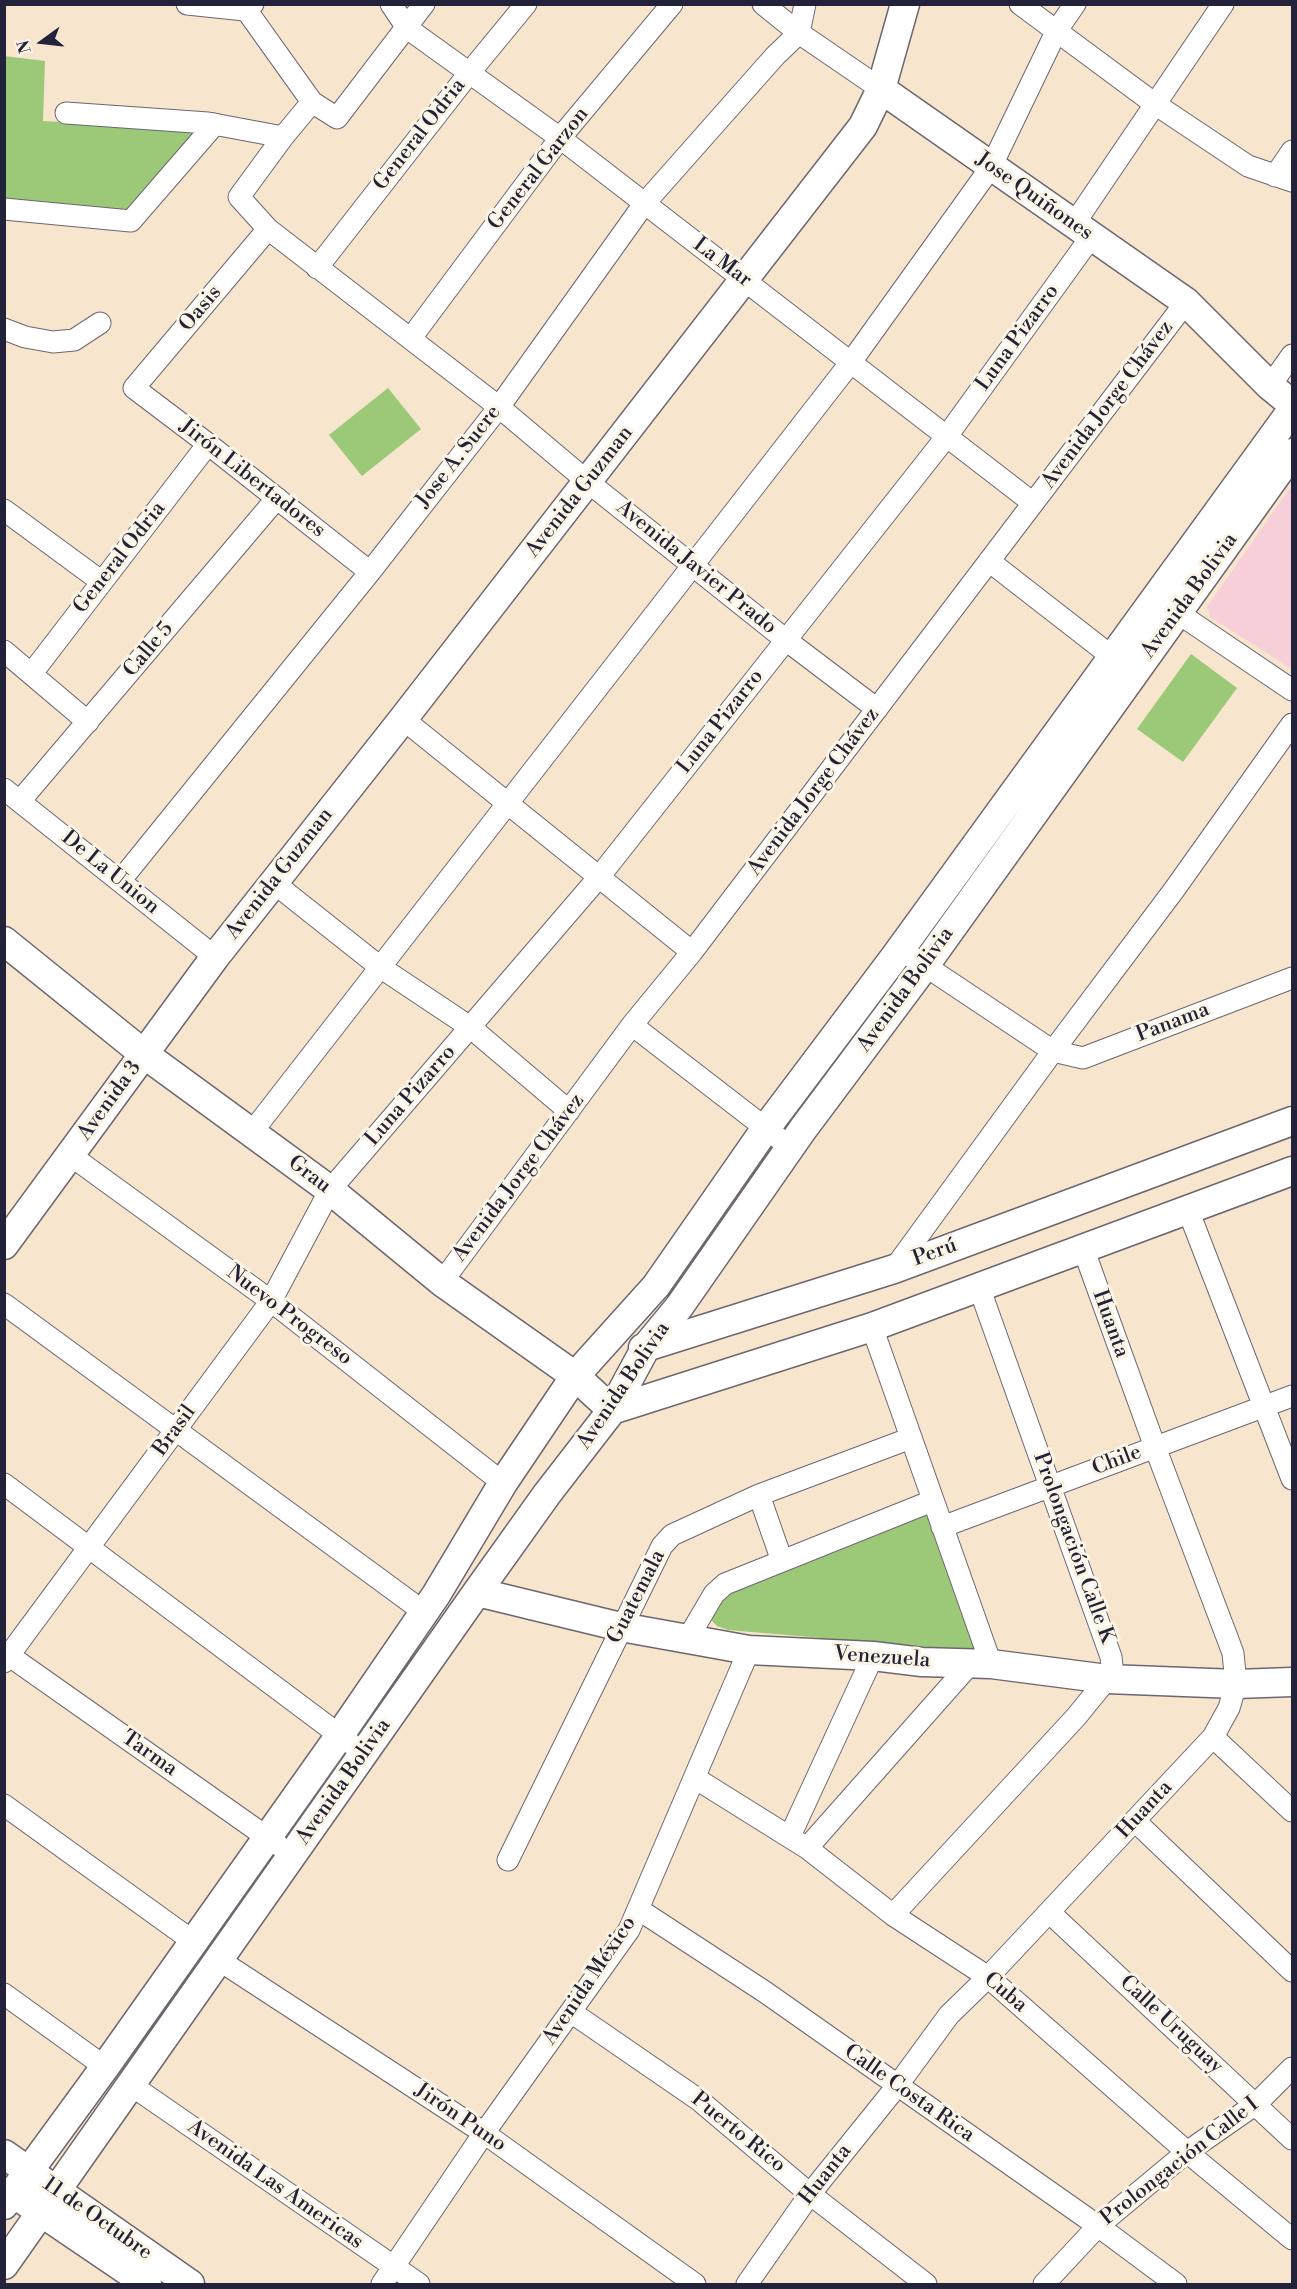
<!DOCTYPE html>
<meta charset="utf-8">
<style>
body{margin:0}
#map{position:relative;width:1297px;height:2289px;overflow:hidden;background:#f7e5cd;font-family:"Libre Bodoni",serif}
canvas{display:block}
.frame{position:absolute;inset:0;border:6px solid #22223b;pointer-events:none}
.north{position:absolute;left:12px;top:12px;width:60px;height:60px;-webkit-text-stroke:4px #fcf5e5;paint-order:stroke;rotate:255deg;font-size:16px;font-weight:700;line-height:24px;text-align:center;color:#22223b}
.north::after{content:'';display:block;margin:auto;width:21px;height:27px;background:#22223b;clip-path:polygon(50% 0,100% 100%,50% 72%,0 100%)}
</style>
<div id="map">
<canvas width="1297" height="2289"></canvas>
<div class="frame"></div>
<div class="north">N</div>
</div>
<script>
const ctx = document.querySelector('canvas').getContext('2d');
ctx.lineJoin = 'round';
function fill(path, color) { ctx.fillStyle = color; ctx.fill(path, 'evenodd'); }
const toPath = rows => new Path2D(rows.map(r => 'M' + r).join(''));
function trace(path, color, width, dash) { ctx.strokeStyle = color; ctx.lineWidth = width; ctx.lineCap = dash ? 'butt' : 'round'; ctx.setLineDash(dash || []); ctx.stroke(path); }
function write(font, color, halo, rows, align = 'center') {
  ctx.font = font + ' "Libre Bodoni",serif'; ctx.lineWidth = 6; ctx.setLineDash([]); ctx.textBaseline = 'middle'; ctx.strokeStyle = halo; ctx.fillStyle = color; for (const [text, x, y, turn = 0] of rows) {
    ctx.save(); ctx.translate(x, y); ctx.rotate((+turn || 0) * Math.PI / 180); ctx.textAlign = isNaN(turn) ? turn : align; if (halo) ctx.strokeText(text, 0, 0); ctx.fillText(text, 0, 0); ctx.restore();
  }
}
const built = toPath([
 [1292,485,1292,669,1210,617,1207,607]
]);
const green = toPath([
 [4,56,45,61,43,121,183,129,195,134,131,213,5,203],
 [388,388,421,429,362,476,329,435],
 [1191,654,1237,688,1183,762,1137,729],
 [920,1512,930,1513,976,1651,728,1630,717,1626,711,1620,712,1612,729,1584]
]);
const street = toPath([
 [187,4,245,10,253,4],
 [242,4,312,102,337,118,424,4],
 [391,4,407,28,560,138,1033,503],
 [763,4,799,33,881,89],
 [1020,4,1155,104,1248,166,1292,181],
 [312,102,283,137,239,197,268,229,499,407,588,482,786,640,877,709],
 [66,113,208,123,283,137],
 [1275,176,1292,151],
 [4,209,131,221,215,124],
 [1074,224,1223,4],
 [268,229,134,388,208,444,370,572],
 [317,268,470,72,526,4],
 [4,329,25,337,53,342,74,340,100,323],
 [411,338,560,138,672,4],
 [1270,386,1292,355],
 [4,510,102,582],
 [989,561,1124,666],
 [1178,613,1292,690],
 [4,651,88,722],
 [32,673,208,444],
 [403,719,692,952],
 [4,789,215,957],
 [20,801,277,498],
 [120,881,370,572,499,407,644,204,775,56,799,33,805,4],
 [274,883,380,967,470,1027,569,1111],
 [900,949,1053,1051,1083,1058,1292,978],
 [632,1025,790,1147],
 [252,1132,851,362,991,167,1057,30,1075,4],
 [70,1155,271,1301,503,1483],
 [1188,1210,1292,1479],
 [894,1269,1053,1051,1174,890,1292,724],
 [442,1282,632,1025,692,952,1186,302],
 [4,1304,424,1612],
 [872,1327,991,1664],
 [4,1484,350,1743],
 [759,1495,782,1561],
 [942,1527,1292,1396],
 [688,1638,714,1594,725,1584,932,1501],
 [4,1652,278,1845],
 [4,1662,271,1301,330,1190,599,877,947,436,1091,237],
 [1213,1737,1292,1811],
 [695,1778,807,1848,893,1915,988,1977,1187,2152,1292,2239],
 [4,1805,194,1942],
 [1135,1821,1292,1971],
 [790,1836,873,1656],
 [807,1848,970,1664],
 [508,1860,662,1546,672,1535,759,1495,911,1438],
 [638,1909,765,1992,1098,2226,1176,2284],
 [1049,1912,1292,2139],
 [893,1915,1076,1717,1107,1679,1112,1666,1111,1657,979,1287],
 [219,1960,484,2133,695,2284],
 [4,1994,105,2067],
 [571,2012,699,2100,810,2194,926,2284],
 [131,2085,419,2284],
 [382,2284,484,2133,629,1930,749,1650],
 [747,2284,810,2194,897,2086,949,2015,988,1977,1213,1737,1229,1708,1236,1684,1233,1653,1155,1447,1083,1248],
 [1044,2284,1098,2226,1187,2152,1256,2104,1292,2068]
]);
const secondary = toPath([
 [881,89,1186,302,1270,386,1292,404],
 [4,941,144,1054,330,1190,442,1282,575,1376,612,1410],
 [4,1245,215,957,403,719,863,126,881,89,905,4],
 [643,1348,894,1269,1292,1121],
 [612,1410,872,1327,1292,1171],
 [477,1592,621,1627,749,1650,873,1656,922,1662,991,1664,1107,1679,1236,1684,1292,1682],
 [4,2154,190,2284],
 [26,2202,147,2284],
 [4,2205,105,2067,340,1735,436,1595,503,1483,575,1376,656,1286,766,1128,894,958,1292,410],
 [4,2265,477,1592,547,1494,612,1410,646,1347,679,1307,803,1129,918,975,1292,453]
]);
const streetNames = [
 ["General Odria",420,135,-52],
 ["General Garzon",539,169,-52],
 ["Jose Quiñones",1034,197,35],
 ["La Mar",722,263,37],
 ["Oasis",201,309,-50],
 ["Luna Pizarro",1018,338,-54],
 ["Avenida Jorge Chávez",1108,405,-53],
 ["Jose A. Sucre",459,457,-52],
 ["Jirón Libertadores",252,479,38],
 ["Avenida Guzman",580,492,-52],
 ["General Odria",120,558,-52],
 ["Avenida Javier Prado",696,568,39],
 ["Avenida Bolivia",1190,596,-54],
 ["Calle 5",149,650,-50],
 ["Luna Pizarro",721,722,-52],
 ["Avenida Jorge Chávez",814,792,-53],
 ["De La Union",110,873,39],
 ["Avenida Guzman",280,874,-52],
 ["Avenida Bolivia",906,990,-54],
 ["Panama",1173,1023,-21],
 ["Luna Pizarro",411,1096,-49],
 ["Avenida 3",110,1101,-54],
 ["Grau",309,1175,37],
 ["Avenida Jorge Chávez",519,1178,-53],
 ["Perú",935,1253,-20],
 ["Nuevo Progreso",289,1316,37],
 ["Huanta",1110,1324,70],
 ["Avenida Bolivia",624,1386,-56],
 ["Brasil",175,1431,-54],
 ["Chile",1117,1461,-21],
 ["Prolongación Calle K",1073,1548,70],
 ["Guatemala",637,1597,-63],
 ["Venezuela",882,1658,4],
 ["Tarma",149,1754,35],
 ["Avenida Bolivia",344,1782,-55],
 ["Huanta",1145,1810,-47],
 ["Avenida México",590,1981,-56],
 ["Cuba",1005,1993,40],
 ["Calle Uruguay",1171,2025,43],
 ["Calle Costa Rica",909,2094,35],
 ["Jirón Puno",460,2118,34],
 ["Puerto Rico",738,2133,39],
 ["Prolongación Calle I",1180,2162,-38],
 ["Huanta",826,2175,-52],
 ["Avenida Las Americas",275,2185,35],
 ["11 de Octubre",97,2219,35]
];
fill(built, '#f6cfd9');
fill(green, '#9cc977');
trace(street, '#6d666e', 23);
trace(secondary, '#6d666e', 31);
trace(street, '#fff', 21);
trace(secondary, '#fff', 28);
write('21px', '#22223b', '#fcf5e5', streetNames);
</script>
